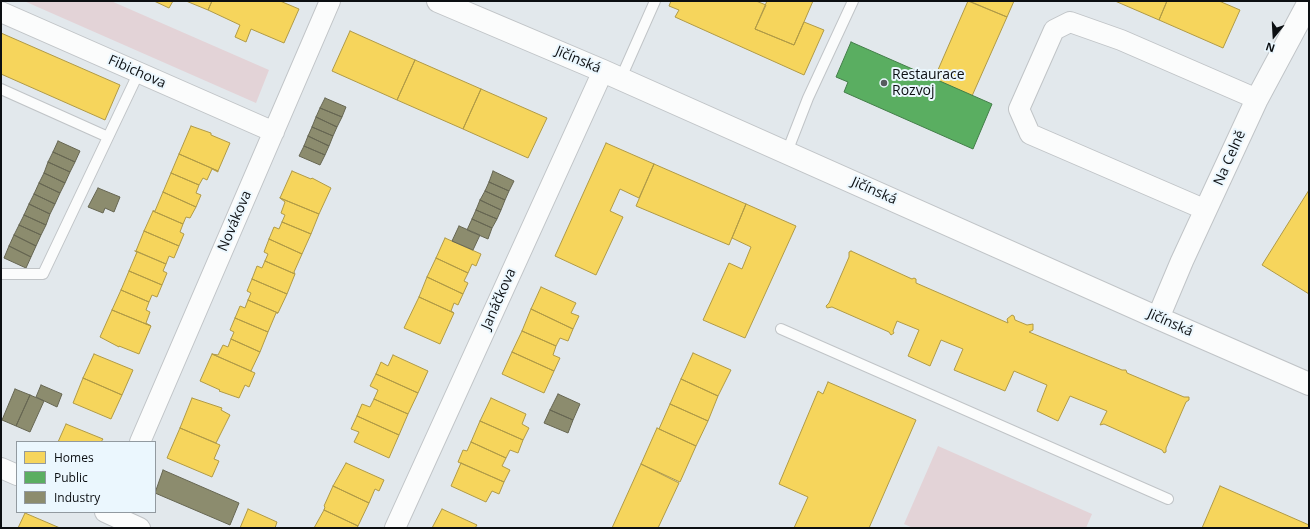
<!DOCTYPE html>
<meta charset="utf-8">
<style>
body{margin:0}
#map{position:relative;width:1310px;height:529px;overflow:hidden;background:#e2e8ec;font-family:"Open Sans",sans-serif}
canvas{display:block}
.frame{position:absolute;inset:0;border:2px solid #0c0f12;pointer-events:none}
.legend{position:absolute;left:16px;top:441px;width:140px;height:72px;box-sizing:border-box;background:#ebf7fe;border:1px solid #929aa0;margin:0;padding:5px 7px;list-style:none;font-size:12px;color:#0c0f12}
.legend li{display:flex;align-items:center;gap:8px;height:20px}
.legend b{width:20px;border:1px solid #929aa0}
.north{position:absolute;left:1254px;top:16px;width:40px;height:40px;-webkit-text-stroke:3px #ebf7fe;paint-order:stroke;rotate:198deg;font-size:11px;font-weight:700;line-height:16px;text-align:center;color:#0c0f12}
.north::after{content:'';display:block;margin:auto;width:14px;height:18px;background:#0c0f12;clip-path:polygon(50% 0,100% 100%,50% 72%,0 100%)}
</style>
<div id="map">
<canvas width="1310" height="529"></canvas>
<div class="frame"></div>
<ul class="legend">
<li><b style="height:11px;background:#f6d55c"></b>Homes</li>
<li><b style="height:11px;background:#5aae61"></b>Public</li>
<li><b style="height:11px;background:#8c8c6e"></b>Industry</li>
</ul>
<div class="north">N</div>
</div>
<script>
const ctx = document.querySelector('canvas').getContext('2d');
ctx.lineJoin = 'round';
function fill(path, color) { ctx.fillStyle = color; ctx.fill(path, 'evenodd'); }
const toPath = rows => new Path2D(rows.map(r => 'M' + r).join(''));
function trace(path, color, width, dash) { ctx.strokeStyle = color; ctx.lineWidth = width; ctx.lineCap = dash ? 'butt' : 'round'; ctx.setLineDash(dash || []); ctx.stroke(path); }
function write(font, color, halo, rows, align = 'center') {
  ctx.font = font + ' "Open Sans",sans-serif'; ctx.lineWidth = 4; ctx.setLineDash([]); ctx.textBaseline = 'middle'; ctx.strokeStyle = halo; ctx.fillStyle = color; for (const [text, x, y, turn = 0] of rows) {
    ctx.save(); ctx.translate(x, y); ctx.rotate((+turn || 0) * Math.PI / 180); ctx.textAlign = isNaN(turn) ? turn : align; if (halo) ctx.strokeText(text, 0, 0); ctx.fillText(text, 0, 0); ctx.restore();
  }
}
const green = toPath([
 [24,1,111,1,269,70,256,103],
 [938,446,1092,514,1086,528,913,528,904,524]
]);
const homes = toPath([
 [154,1,173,1,169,8,154,1],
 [186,1,212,1,208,10,186,1],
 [212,1,280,1,299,9,284,43,251,29,246,42,235,37,240,25,208,10,212,1],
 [671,1,756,1,766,5,755,29,794,45,804,22,824,30,804,75,675,17,679,10,669,6,671,1],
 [767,1,813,1,794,45,755,29,767,1],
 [968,1,1007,17,972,96,934,79,968,1],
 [969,1,1014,1,1007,17,969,1],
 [1115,1,1167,1,1159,20,1115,1],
 [1167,1,1219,1,1240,10,1223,48,1159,20,1167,1],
 [350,31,415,60,397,100,332,71,350,31],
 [1,33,120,85,105,120,1,74,1,33],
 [415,60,481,89,463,129,397,100,415,60],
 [481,89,547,118,528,158,463,129,481,89],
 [191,126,211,133,211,135,230,143,218,171,179,154,191,126],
 [606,143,654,164,639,198,620,189,610,211,623,217,596,275,555,256,606,143],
 [179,154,218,171,218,172,212,169,207,180,203,178,199,185,171,173,179,154],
 [654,164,746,204,729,245,636,206,654,164],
 [292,171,311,179,312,178,331,188,319,214,280,198,292,171],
 [171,173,199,185,196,193,201,195,196,207,163,192,171,173],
 [1309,190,1309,294,1262,265,1309,190],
 [163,192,196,207,190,218,186,217,183,224,153,211,155,211,163,192],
 [280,198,319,214,311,234,282,222,285,215,281,213,285,202,280,198],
 [746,204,796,226,745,338,703,320,729,263,742,269,751,247,732,238,746,204],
 [153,211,183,224,180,232,184,234,179,246,144,231,153,211],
 [282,222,311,234,302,254,269,239,274,227,279,229,282,222],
 [144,231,179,246,174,258,169,256,166,264,136,251,144,231],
 [445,238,481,254,476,266,472,264,468,273,436,258,445,238],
 [269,239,302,254,294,272,295,274,265,261,268,254,264,252,269,239],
 [135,251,166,264,163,271,167,273,162,285,129,271,137,252,135,251],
 [851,251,912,279,914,278,916,279,916,283,1008,323,1007,319,1012,315,1014,316,1015,320,1027,325,1033,324,1033,330,1029,332,1122,370,1126,370,1127,373,1184,397,1189,397,1189,400,1186,402,1166,448,1166,452,1164,453,1162,450,1104,424,1100,425,1107,411,1070,396,1058,421,1037,411,1047,385,1014,371,1005,391,954,370,963,349,941,340,930,366,908,356,919,330,897,321,893,331,894,333,891,335,889,332,832,307,827,308,826,306,829,303,849,257,849,252,851,251],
 [436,258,468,273,464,281,468,283,463,294,427,277,436,258],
 [265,261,295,274,287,294,252,279,257,266,262,268,265,261],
 [129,271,162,285,157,297,152,295,149,302,121,290,129,271],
 [427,277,463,294,458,305,454,303,451,311,454,313,419,297,427,277],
 [252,279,287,294,278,313,248,300,251,293,247,291,252,279],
 [541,287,576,303,571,313,579,316,573,329,531,309,541,287],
 [121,290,149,302,146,310,150,312,146,323,151,326,112,310,121,290],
 [419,297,454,313,440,344,404,328,419,297],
 [248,300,278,313,276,313,268,332,235,318,240,306,245,308,248,300],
 [531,309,573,329,568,341,560,338,556,346,522,331,531,309],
 [112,310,151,326,139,354,119,346,119,347,100,337,112,310],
 [235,318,268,332,260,352,231,339,234,332,230,330,235,318],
 [522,331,556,346,553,355,560,358,554,371,512,352,522,331],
 [231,339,260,352,251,371,212,354,218,355,223,345,228,347,231,339],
 [512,352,554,371,544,393,502,374,512,352],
 [693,353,731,370,718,396,681,379,693,353],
 [94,354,133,370,122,395,83,378,94,354],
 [212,354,255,373,249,387,245,385,239,398,219,391,220,390,200,381,212,354],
 [393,355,428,371,418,393,376,374,381,362,388,366,393,355],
 [376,374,418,393,408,414,374,399,378,390,370,386,376,374],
 [83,378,122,395,111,419,73,403,83,378],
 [681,379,718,396,708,421,670,404,681,379],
 [828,382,916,420,869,528,794,528,808,497,779,484,818,391,823,394,828,382],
 [192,398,222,408,221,410,230,415,216,443,180,428,192,398],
 [491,398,526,414,522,424,529,428,523,440,480,421,491,398],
 [374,399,408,414,399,435,357,416,362,404,370,407,374,399],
 [670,404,708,421,696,446,659,429,670,404],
 [357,416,399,435,389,458,354,442,359,432,351,429,357,416],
 [480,421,523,440,518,453,510,450,506,458,471,442,480,421],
 [66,424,103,439,101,442,58,442,66,424],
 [180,428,220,445,214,459,219,461,212,477,167,458,180,428],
 [657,428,696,446,680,482,641,464,657,428],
 [471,442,506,458,502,466,510,470,504,482,458,462,463,450,467,451,471,442],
 [346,463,384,480,379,491,375,489,369,503,333,486,346,463],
 [461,463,504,482,499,494,492,491,486,502,451,486,461,463],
 [641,464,679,483,658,528,612,528,641,464],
 [333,486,369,503,358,526,324,510,325,507,324,506,333,486],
 [1220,486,1309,525,1309,528,1202,528,1220,486],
 [248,509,277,522,275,528,240,528,248,509],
 [442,509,477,525,475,528,432,528,442,509],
 [324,510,358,526,357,528,314,528,324,510],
 [25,513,60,528,18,528,25,513]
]);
const public = toPath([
 [851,42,992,104,973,149,844,92,848,82,836,77,851,42]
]);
const industry = toPath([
 [325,98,346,107,342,117,320,108,325,98],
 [320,108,342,117,337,127,316,117,320,108],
 [316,117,337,127,333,136,312,127,316,117],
 [312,127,333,136,329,146,308,136,312,127],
 [308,136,329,146,325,155,304,146,308,136],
 [58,141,80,151,75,162,53,152,58,141],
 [304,146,325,155,320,165,299,156,304,146],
 [53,152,75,162,70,172,48,162,53,152],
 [48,162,70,172,65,183,44,173,48,162],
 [493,171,514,181,509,191,489,182,493,171],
 [44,173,65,183,60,193,39,183,44,173],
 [489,182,509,191,505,200,485,191,489,182],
 [39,183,60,193,55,204,34,194,39,183],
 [98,188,120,197,114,212,105,208,103,213,88,207,98,188],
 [485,191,505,200,501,210,480,200,485,191],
 [34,194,55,204,50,214,29,204,34,194],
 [480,200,501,210,497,219,476,210,480,200],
 [29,204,50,214,46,225,24,215,29,204],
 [476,210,497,219,492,228,472,219,476,210],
 [24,215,46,225,41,235,19,225,24,215],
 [472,219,492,228,488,239,467,230,472,219],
 [19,225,41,235,36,246,14,235,19,225],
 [459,226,480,235,473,250,452,241,459,226],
 [14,235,36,246,31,257,9,246,14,235],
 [9,246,31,257,26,268,4,258,9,246],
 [41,385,62,394,57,407,36,397,41,385],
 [15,389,30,395,16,426,2,420,15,389],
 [558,394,580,404,573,420,550,410,558,394],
 [30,395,44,401,30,432,16,426,30,395],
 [550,410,573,420,568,433,544,423,550,410],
 [163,470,239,503,230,525,155,493,163,470]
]);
const service = toPath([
 [620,80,655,1],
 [1,89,108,137],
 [787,152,808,98,853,1],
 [1,274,43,274,139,72],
 [781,329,1168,499]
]);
const minor = toPath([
 [1,12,274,132],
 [1206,210,1030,134,1019,109,1054,30,1070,22,1121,40,1257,99],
 [140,442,330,1],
 [1,468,17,475],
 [105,512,140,528],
 [395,528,603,71]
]);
const tertiary = toPath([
 [438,1,603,71,1158,318,1309,384],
 [1158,318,1182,261,1257,99,1309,2]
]);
const markers = [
 [884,83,4,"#575b5e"]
];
const streetNames = [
 ["Jičínská",578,60,23],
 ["Fibichova",137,72,24],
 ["Na Celně",1230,158,-66],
 ["Jičínská",874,191,24],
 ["Novákova",235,221,-67],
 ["Janáčkova",499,299,-66],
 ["Jičínská",1170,323,24]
];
const poiNames = [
 ["Restaurace",892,75],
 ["Rozvoj",892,91]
];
fill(green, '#e3d3d7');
fill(homes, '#f6d55c');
trace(homes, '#b09a46', 1);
fill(public, '#5aae61');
trace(public, '#437e49', 1);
fill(industry, '#8c8c6e');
trace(industry, '#666652', 1);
trace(service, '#c0c4c7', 12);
trace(minor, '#c0c4c7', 22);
trace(tertiary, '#c0c4c7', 24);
trace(service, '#fbfcfc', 10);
trace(minor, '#fbfcfc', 20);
trace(tertiary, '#fbfcfc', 22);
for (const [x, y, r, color] of markers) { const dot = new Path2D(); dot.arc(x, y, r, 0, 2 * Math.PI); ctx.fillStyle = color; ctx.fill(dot); trace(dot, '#ebf7fe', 1.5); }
write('14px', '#0c0f12', '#ebf7fe', streetNames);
write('14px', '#0c0f12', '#ebf7fe', poiNames, 'left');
</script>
